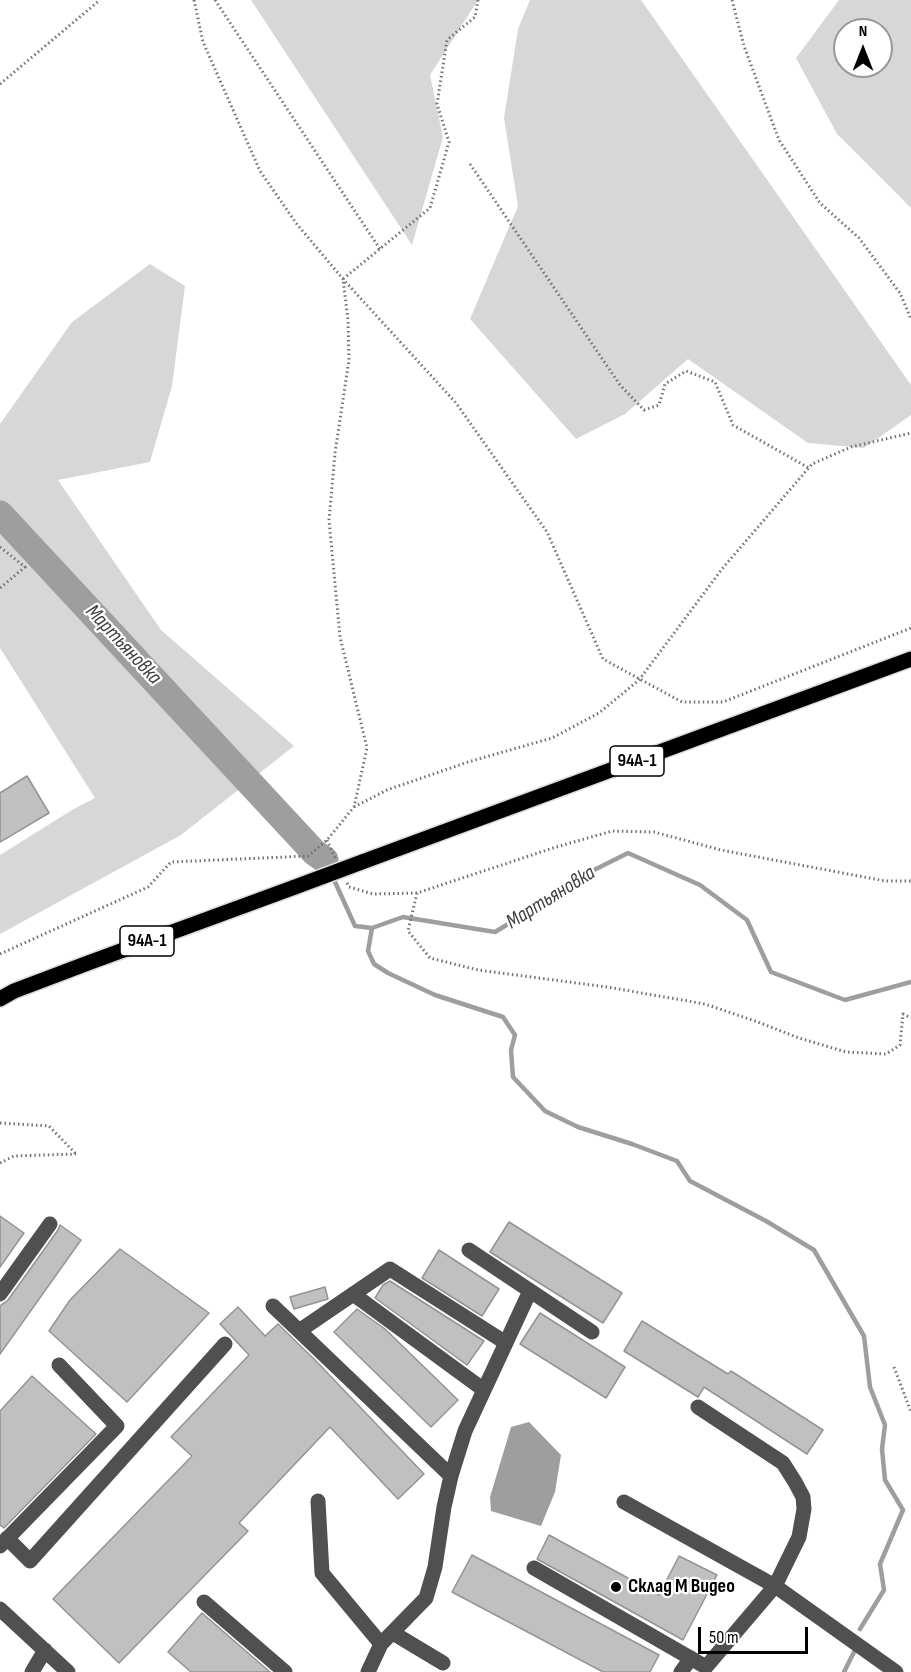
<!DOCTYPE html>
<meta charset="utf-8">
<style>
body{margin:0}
#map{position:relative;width:911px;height:1672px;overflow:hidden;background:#fff;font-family:"Sofia Sans Condensed",sans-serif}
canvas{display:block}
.north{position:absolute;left:833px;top:18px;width:60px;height:60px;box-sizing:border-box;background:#fff;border:2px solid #999;border-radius:50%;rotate:0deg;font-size:16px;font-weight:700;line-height:24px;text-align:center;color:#000}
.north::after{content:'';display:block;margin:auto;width:21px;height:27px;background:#000;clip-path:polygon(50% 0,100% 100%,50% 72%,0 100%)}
.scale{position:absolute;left:698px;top:1627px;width:110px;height:27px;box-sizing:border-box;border:3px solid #000;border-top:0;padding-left:8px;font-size:18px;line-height:21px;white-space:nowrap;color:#000;-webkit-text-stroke:4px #fff;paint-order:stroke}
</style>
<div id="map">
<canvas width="911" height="1672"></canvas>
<div class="north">N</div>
<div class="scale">50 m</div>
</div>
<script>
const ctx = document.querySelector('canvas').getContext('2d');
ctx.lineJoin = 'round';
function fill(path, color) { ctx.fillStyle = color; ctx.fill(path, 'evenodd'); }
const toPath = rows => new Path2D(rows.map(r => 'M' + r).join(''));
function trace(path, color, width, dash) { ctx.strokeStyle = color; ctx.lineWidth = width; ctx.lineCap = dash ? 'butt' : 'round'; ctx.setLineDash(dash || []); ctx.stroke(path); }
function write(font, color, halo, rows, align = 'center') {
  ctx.font = font + ' "Sofia Sans Condensed",sans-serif'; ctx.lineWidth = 4.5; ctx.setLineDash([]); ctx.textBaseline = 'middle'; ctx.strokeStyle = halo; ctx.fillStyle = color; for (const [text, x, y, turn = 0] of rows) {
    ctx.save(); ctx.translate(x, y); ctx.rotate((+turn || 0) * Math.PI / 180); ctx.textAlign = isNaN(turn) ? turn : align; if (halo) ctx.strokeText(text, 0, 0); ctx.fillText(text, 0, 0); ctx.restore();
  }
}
const green = toPath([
 [251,0,478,0,430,75,443,137,412,245],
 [530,0,641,0,911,385,911,415,864,448,808,443,688,359,625,414,576,439,470,319,518,206,504,118,518,29],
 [839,0,911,0,911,208,837,134,796,58],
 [845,30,881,30,881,66,845,66],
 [150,264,185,286,172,386,150,462,58,480,161,630,294,746,181,835,0,934,0,855,72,810,95,798,0,648,0,424,72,322]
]);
const water = toPath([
 [529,1422,561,1455,555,1492,541,1526,491,1511,490,1497,511,1427]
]);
const stream = toPath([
 [325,860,355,926,372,928,403,917,495,932,548,900,572,881,628,853,700,885,747,920,771,972,845,1000,911,982],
 [372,928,368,951,374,964,388,973,435,995,503,1017,515,1035,511,1050,513,1077,545,1111,578,1127,632,1144,677,1161,690,1181,766,1221,814,1250,864,1336,870,1387,885,1425,882,1449,885,1480,903,1510,880,1564,884,1590,860,1629],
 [844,1672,854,1652]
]);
const river = toPath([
 [0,514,314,852,325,860]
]);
const building = toPath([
 [27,776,49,813,0,842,0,793,27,776],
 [0,1216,24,1233,0,1267,0,1216],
 [509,1222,622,1293,603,1323,490,1252,509,1222],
 [60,1225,81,1240,0,1354,0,1306,8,1300,58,1230,60,1225],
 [120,1249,209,1313,127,1402,49,1331,70,1300,120,1249],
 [439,1250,499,1289,482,1316,422,1278,439,1250],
 [390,1281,484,1341,467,1365,375,1298,383,1285,390,1281],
 [325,1287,328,1299,294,1309,290,1297,325,1287],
 [238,1307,265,1336,278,1324,316,1361,424,1474,398,1499,330,1427,239,1523,248,1531,119,1663,53,1599,192,1456,171,1437,249,1355,220,1324,238,1307],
 [357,1309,385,1329,458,1400,431,1427,334,1332,357,1309],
 [540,1313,625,1367,606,1398,520,1344,540,1313],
 [642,1321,728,1374,731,1371,823,1430,807,1454,704,1387,698,1397,624,1351,642,1321],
 [32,1376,96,1434,4,1528,0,1525,0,1411,32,1376],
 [549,1535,659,1595,679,1556,717,1575,683,1640,537,1559,549,1535],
 [472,1555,659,1655,650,1672,603,1672,452,1592,472,1555],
 [202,1613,270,1672,191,1672,168,1652,202,1613]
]);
const path = toPath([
 [194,0,203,42,260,171,296,223,343,279,456,403,547,532,603,659,682,702,723,702,911,628],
 [215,0,380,249],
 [732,0,744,46,779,140,820,203,859,238,900,293,911,319],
 [0,84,100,0],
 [470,164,620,385,644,410,659,405,665,384,686,371,715,382,733,425,809,468],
 [0,547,25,567,0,588],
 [354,807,387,790,468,762,552,738,599,713,639,680,722,569,812,464,851,447,911,433],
 [327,840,335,858],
 [347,883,349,887,373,894,417,893,553,848,612,831,654,832,721,850,885,881,911,881],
 [417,893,408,931,430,958,478,970,607,987,705,1004,755,1021,799,1038,846,1052,886,1054,900,1045,903,1014,911,1018],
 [0,954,148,887,171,862,308,856,327,840,354,807,367,748,340,637,329,520,335,453,349,360,348,320,343,279,430,208,449,142,437,104,447,40,475,17,478,0],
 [0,1123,49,1126,76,1154],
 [0,1163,14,1156,76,1154],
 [894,1367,911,1412]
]);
const minor = toPath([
 [469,1250,592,1332],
 [0,1294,50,1224],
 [353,1294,484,1390],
 [273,1306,451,1476],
 [299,1331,390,1269,506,1343],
 [698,1407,783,1463,795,1482,803,1497,804,1509,799,1537,775,1586,896,1672],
 [318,1501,322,1573,381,1644],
 [7,1538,30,1561,225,1344],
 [0,1546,117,1426,59,1365],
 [534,1568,706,1667,775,1586,624,1502],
 [204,1602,285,1672],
 [0,1609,68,1672],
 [393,1633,443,1663],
 [32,1672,45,1650],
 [368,1672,381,1644,426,1598,435,1567,444,1507,451,1476,465,1431,530,1291],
 [681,1672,691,1658]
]);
const major = toPath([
 [362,862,911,659],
 [0,999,14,991,88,963,295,887]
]);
const majorBridge = toPath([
 [295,887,362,862]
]);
const markers = [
 [616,1587,6,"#000"]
];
const shields = [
 [637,761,54],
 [147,941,54]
];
const shieldNames = [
 ["94А-1",637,761],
 ["94А-1",147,941]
];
const poiNames = [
 ["Склад М Видео",628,1587]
];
const waterNames = [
 ["Мартьяновка",123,645,47],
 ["Мартьяновка",551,898,-32]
];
fill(green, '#d7d7d7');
fill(water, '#9e9e9e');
trace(stream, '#9e9e9e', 4.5);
trace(river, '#9e9e9e', 27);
fill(building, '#c0c0c0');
trace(building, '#949494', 1.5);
trace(major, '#dbdbdb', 18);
trace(path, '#727272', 3, [1.5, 3]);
trace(minor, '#505050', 15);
trace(major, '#000', 15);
trace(majorBridge, '#dbdbdb', 18, []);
trace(majorBridge, '#000', 15);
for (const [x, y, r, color] of markers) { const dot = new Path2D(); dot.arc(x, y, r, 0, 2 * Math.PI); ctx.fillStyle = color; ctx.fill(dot); trace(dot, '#fff', 2); }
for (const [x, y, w] of shields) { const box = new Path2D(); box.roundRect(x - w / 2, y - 15, w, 30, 4.5); ctx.fillStyle = '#fff'; ctx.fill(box); trace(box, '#000', 1.5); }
write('bold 18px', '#000', null, shieldNames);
write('bold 20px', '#000', '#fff', poiNames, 'left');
write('italic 21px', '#3f3f3f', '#fff', waterNames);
</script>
